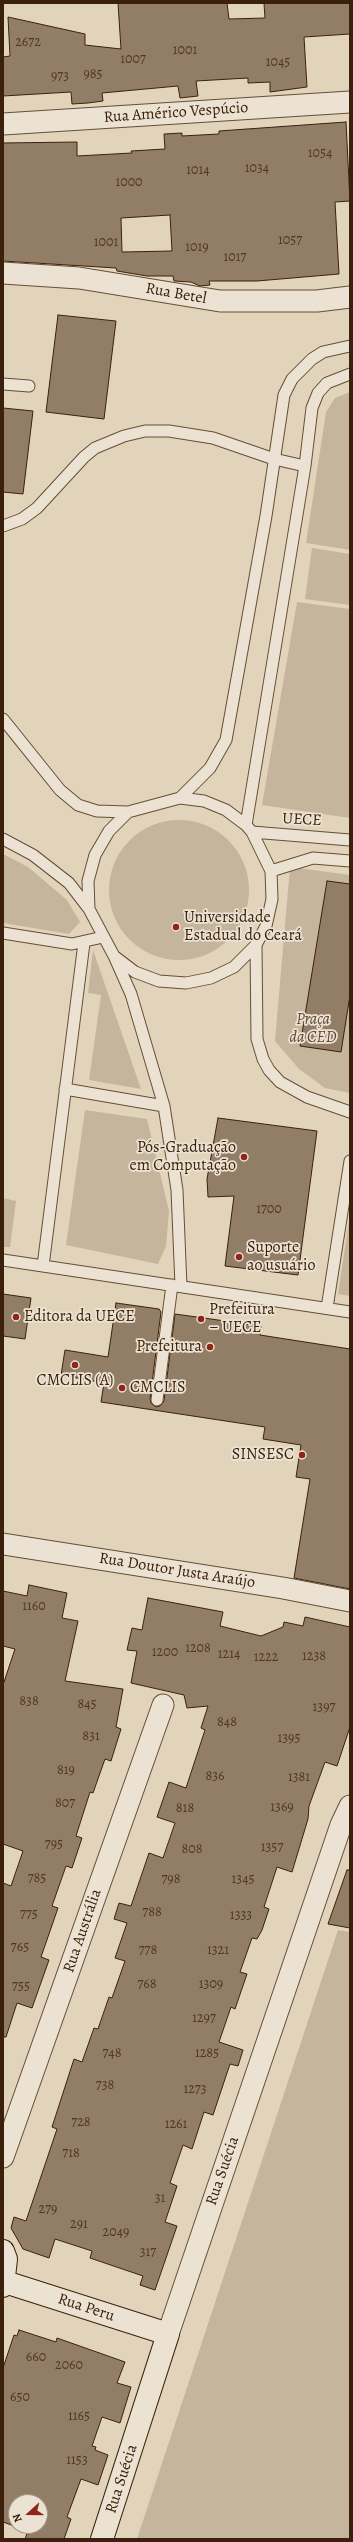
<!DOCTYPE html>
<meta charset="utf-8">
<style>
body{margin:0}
#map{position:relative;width:353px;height:2542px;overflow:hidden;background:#e2d3bb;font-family:Alegreya,serif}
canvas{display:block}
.frame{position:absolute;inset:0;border:4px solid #3b210b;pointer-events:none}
.north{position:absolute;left:8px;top:2494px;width:40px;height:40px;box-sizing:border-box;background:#ece2d3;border:1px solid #a59583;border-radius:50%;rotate:249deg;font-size:11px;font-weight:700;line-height:16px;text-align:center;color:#3b210b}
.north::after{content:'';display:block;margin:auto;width:14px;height:18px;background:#8f2418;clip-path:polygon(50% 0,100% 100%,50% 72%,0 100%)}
</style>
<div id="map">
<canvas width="353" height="2542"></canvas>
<div class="frame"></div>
<div class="north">N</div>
</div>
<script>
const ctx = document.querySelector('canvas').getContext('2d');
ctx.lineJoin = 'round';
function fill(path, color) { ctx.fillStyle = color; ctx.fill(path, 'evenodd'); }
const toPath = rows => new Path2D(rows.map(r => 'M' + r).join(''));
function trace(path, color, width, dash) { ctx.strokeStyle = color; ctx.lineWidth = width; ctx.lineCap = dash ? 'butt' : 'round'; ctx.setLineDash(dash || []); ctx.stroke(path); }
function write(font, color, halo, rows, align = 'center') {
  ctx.font = font + ' Alegreya,serif'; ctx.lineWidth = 3.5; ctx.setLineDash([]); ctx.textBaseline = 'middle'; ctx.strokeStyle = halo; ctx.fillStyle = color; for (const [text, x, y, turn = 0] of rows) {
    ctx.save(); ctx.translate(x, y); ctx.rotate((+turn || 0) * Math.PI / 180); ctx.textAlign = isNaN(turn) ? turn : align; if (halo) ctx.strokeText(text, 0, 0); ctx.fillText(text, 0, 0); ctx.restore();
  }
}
const green = toPath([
 [350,392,350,550,306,543,326,412,335,398],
 [312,548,350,554,350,605,305,599],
 [297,602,350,609,350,818,262,805],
 '109 890a70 70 0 1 1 140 0a70 70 0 1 1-140 0Z',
 [3,854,28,867,67,900,80,922,69,934,3,923],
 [290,867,350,875,350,1093,325,1088,299,1069,275,1041],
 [93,950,141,1089,89,1080,101,995,88,993],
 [85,1110,147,1119,169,1211,166,1246,158,1264,66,1245],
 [3,1198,16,1201,10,1247,3,1247],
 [350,1214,350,1296,338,1294],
 [338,1930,350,1932,350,2539,137,2539]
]);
const building = toPath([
 [118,3,227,3,229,19,265,18,264,3,350,3,350,34,304,37,307,87,270,92,270,82,248,83,248,78,196,81,198,96,180,98,178,86,102,93,103,101,88,103,72,104,71,92,3,96,3,57,10,56,8,17,85,34,85,45,121,49,118,3],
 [346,122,350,201,335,202,339,274,257,281,209,281,210,285,200,286,191,282,174,281,173,276,147,276,117,271,116,268,3,261,3,143,77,142,77,156,132,153,131,151,165,149,164,134,182,133,182,136,219,134,219,131,346,122],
 [170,215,172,251,122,252,121,218,170,215],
 [58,315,116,321,104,419,46,412,58,315],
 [3,408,33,411,23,494,3,492,3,408],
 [327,881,350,884,350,995,341,1052,300,1046,327,881],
 [218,1118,317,1131,298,1275,225,1266,234,1196,208,1197,207,1179,218,1118],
 [3,1294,31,1298,25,1339,3,1336,3,1294],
 [116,1303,159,1309,161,1312,150,1399,151,1403,156,1407,160,1406,164,1401,175,1314,261,1326,260,1335,350,1349,350,1589,294,1578,310,1479,296,1477,301,1445,263,1439,265,1427,101,1402,104,1383,61,1375,65,1350,108,1357,116,1303],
 [29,1585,67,1593,62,1618,78,1621,65,1681,123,1689,116,1727,121,1729,111,1761,105,1759,93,1793,90,1792,76,1836,82,1838,72,1868,66,1866,52,1906,58,1908,41,1957,49,1960,32,2008,17,2003,6,2037,3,2037,3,1883,11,1886,23,1851,3,1844,3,1685,15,1649,3,1646,3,1591,27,1596,29,1585],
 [148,1598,223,1612,220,1626,261,1636,283,1627,284,1622,303,1626,305,1617,350,1627,350,1727,337,1766,325,1762,309,1806,308,1819,292,1872,277,1867,264,1907,269,1909,262,1930,257,1939,252,1938,240,1972,247,1974,235,2009,231,2007,219,2042,243,2050,238,2066,230,2064,213,2115,204,2112,192,2149,183,2145,170,2183,177,2186,165,2222,177,2226,155,2290,140,2285,143,2276,90,2258,92,2251,55,2239,49,2258,23,2249,11,2228,14,2217,26,2221,57,2129,52,2127,74,2059,82,2062,94,2028,98,2029,109,1997,112,1998,125,1961,115,1958,127,1923,114,1919,119,1903,131,1906,149,1853,163,1858,175,1823,157,1817,169,1782,186,1788,205,1730,201,1728,208,1706,187,1708,184,1695,131,1683,137,1651,127,1650,132,1628,142,1630,148,1598],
 [347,1870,350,1870,350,1928,328,1924,347,1870],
 [19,2330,56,2342,57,2338,125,2362,117,2383,131,2387,120,2423,102,2417,92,2446,96,2447,95,2450,108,2455,98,2485,81,2479,67,2517,71,2519,64,2539,25,2539,28,2531,3,2522,3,2368,14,2335,17,2336,19,2330],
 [16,2502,40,2502,40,2526,16,2526,16,2502]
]);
const lane = toPath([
 [3,384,29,386],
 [3,526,22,519,37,508,84,457,95,448,124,436,145,431,169,431,213,438,274,459,305,466],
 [3,719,60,790,78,805,97,811,128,812],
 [180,798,204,801,226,810,246,825,252,832,271,871,272,899,266,926,256,945,234,967,211,978,186,983,159,981,135,972,114,956,89,909,88,881,95,855,109,831,128,812,180,798,210,768,226,740,266,516,284,395,292,379,312,359,323,352,350,346],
 [246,825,305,466,312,408,318,393,327,383,350,374],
 [252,832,350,840],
 [3,839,33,855,69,883,89,909],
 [271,871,313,858,350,861],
 [3,933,72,944,103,937],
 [256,945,257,1039,263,1059,269,1070,280,1082,307,1097,350,1112],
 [115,958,131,994,164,1106,177,1190,181,1286],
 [65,1089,164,1106],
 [3,1260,350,1312],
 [43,1266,84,943],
 [327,1308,350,1161],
 [157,1400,172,1285]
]);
const street = toPath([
 [3,124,350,102],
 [3,273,79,278,220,301,317,301,350,297],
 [3,1544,283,1588,350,1601],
 [3,2157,163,1705],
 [168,2334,341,1825,350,1806]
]);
const secondary = toPath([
 [3,2251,6,2259,3,2286],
 [5,2282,168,2334,102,2539]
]);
const markers = [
 [176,927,4,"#8f2418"],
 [244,1157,4,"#8f2418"],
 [239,1257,4,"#8f2418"],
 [16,1317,4,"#8f2418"],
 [201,1319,4,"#8f2418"],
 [210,1347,4,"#8f2418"],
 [75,1365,4,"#8f2418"],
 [122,1388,4,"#8f2418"],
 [302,1455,4,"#8f2418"]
];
const numberNames = [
 ["2672",28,43],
 ["1001",185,51],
 ["1007",133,60],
 ["1045",278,63],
 ["985",93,75],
 ["973",60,77],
 ["1054",320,154],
 ["1034",257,169],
 ["1014",198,171],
 ["1000",129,183],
 ["1057",290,241],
 ["1001",106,243],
 ["1019",197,248],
 ["1017",235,258],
 ["1700",269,1210],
 ["1160",34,1607],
 ["1208",198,1649],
 ["1200",165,1653],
 ["1214",229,1655],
 ["1238",314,1657],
 ["1222",266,1658],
 ["838",29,1702],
 ["845",87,1705],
 ["1397",324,1708],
 ["848",227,1723],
 ["831",91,1737],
 ["1395",289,1739],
 ["819",66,1771],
 ["836",215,1777],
 ["1381",299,1778],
 ["807",65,1804],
 ["1369",282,1808],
 ["818",185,1809],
 ["795",54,1845],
 ["1357",272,1848],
 ["808",192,1850],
 ["785",37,1879],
 ["798",171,1880],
 ["1345",243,1880],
 ["788",152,1913],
 ["775",29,1915],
 ["1333",241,1916],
 ["765",20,1948],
 ["778",148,1951],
 ["1321",218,1951],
 ["768",147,1985],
 ["1309",211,1985],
 ["755",21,1987],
 ["1297",204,2019],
 ["748",112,2054],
 ["1285",207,2054],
 ["738",105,2086],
 ["1273",195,2090],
 ["728",81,2123],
 ["1261",176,2125],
 ["718",71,2154],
 ["31",160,2199],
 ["279",48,2210],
 ["291",79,2225],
 ["2049",116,2233],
 ["317",148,2253],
 ["660",36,2358],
 ["2060",69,2366],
 ["650",20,2398],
 ["1165",79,2417],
 ["1153",77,2461]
];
const streetNames = [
 ["Rua Américo Vespúcio",176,113,-4],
 ["Rua Betel",176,294,10],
 ["UECE",302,820,3],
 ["Rua Doutor Justa Araújo",177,1571,9],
 ["Rua Austrália",83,1931,-71],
 ["Rua Suécia",223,2171,-71],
 ["Rua Peru",86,2308,18],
 ["Rua Suécia",122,2479,-72]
];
const poiNames = [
 ["Universidade",184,918],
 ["Estadual do Ceará",184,936],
 ["Pós-Graduação",236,1148,"right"],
 ["em Computação",236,1166,"right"],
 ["Suporte",247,1248],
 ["ao usuário",247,1266],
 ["Prefeitura",209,1310],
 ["– UECE",209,1328],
 ["Editora da UECE",24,1317],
 ["Prefeitura",202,1347,"right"],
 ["CMCLIS (A)",75,1381,"center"],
 ["CMCLIS",130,1388],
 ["SINSESC",294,1455,"right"]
];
const parkNames = [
 ["Praça",313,1020],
 ["da CED",313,1038]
];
fill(green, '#c6b59d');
fill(building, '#927e67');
trace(building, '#3b210b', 1);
trace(lane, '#654e37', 13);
trace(street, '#654e37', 23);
trace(secondary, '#3b210b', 24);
trace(lane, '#ece2d3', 11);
trace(street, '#ece2d3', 21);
trace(secondary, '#ece2d3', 22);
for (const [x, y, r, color] of markers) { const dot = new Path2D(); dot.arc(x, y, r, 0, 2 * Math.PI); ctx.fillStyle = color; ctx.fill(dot); trace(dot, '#ece2d3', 1.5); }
write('14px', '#513822', null, numberNames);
write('16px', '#3b210b', '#ece2d3', streetNames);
write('16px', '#3b210b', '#ece2d3', poiNames, 'left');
write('italic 16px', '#5e4630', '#ece2d3', parkNames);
</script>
